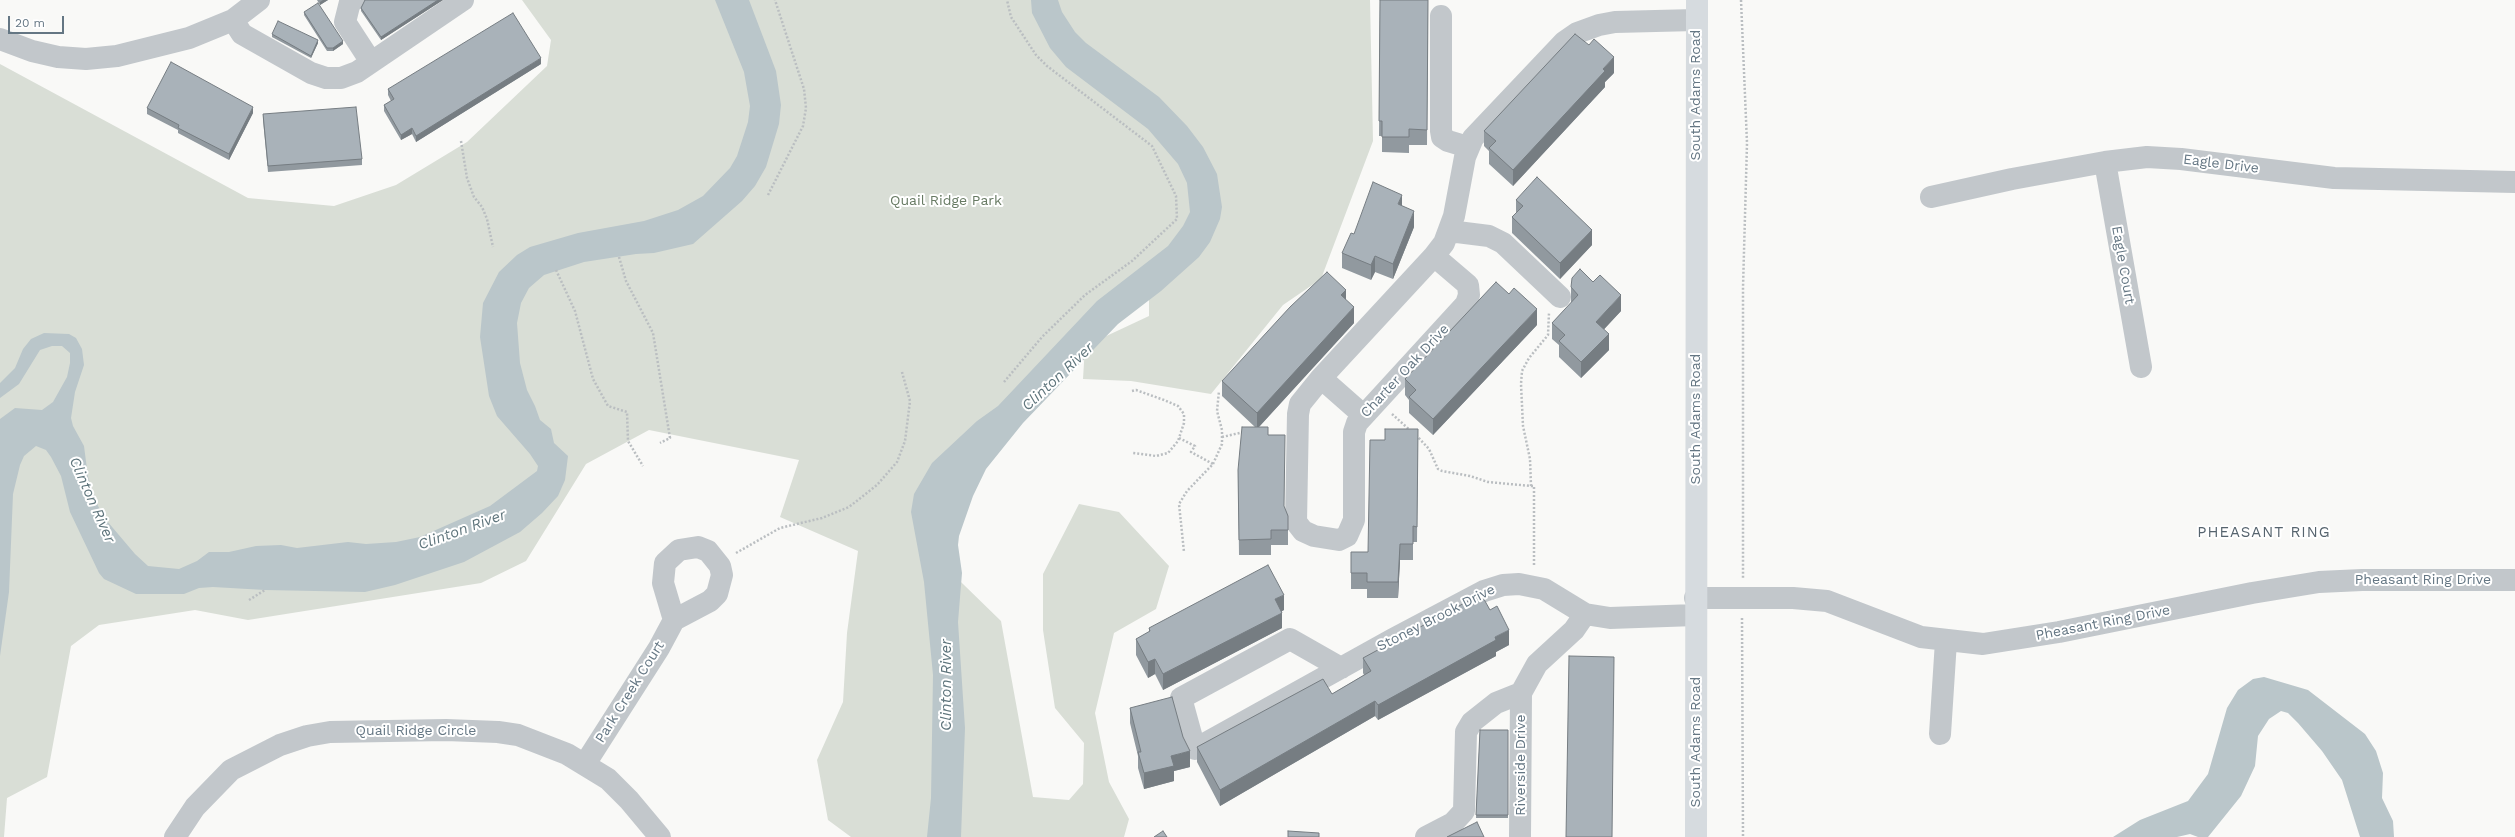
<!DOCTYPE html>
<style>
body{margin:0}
#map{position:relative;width:2515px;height:837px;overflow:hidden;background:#f9f9f7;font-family:"Work Sans",sans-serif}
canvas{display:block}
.scale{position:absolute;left:8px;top:16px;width:56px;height:18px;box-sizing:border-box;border:2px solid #647683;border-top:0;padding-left:5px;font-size:12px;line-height:14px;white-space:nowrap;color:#647683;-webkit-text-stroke:3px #fff;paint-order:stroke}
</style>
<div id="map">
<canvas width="2515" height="837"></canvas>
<div class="scale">20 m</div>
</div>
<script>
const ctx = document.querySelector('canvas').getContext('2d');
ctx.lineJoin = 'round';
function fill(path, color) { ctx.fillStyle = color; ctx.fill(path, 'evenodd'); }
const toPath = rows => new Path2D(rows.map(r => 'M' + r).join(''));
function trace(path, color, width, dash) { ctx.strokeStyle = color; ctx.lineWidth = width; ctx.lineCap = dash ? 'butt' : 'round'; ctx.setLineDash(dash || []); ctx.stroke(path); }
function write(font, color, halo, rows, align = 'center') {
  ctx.font = font + ' "Work Sans",sans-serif'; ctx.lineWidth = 4; ctx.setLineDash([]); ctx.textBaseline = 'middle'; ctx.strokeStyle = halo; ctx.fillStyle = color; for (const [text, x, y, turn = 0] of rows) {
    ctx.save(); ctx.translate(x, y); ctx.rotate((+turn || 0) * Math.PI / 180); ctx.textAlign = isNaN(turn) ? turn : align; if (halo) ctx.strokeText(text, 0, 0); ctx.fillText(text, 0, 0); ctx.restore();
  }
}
const green = toPath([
 [522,0,1370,0,1373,141,1321,279,1283,305,1211,394,1131,381,1083,379,1085,346,1149,316,1149,288,1121,284,925,547,1001,621,1033,797,1069,800,1083,784,1084,743,1055,708,1043,630,1043,574,1079,504,1119,512,1169,566,1156,609,1114,633,1095,713,1109,782,1129,819,1124,837,851,837,828,820,817,760,843,702,847,633,858,551,780,517,799,460,649,430,586,464,526,561,481,583,248,620,195,610,99,625,71,646,47,777,7,798,4,837,0,837,0,64,248,198,334,206,396,185,467,142,547,66,551,40]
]);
const water = toPath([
 [715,0,749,0,776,71,781,105,779,124,766,167,755,186,742,201,693,244,654,253,636,254,584,262,544,275,529,288,521,303,517,323,520,363,527,390,535,406,540,420,551,429,554,443,568,456,565,480,558,496,542,513,520,532,464,562,395,585,365,592,265,590,213,587,199,588,184,594,136,594,104,579,99,573,70,512,61,476,51,457,46,450,36,446,24,456,20,465,13,494,9,592,0,656,0,419,15,408,42,410,53,402,67,377,70,363,70,353,62,346,52,346,40,350,19,384,0,398,0,383,15,368,23,349,31,339,44,333,69,334,76,338,82,349,84,365,75,392,71,418,73,426,84,446,88,477,98,506,107,521,135,554,148,566,179,569,197,561,209,552,229,552,256,546,281,545,297,548,348,542,366,544,396,542,420,537,490,506,537,471,538,466,530,454,497,416,489,396,480,337,483,303,499,272,517,255,530,247,578,233,644,221,678,210,703,196,730,168,737,156,748,122,750,106,744,72],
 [1031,0,1058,0,1062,12,1075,32,1086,43,1159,97,1187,126,1203,147,1217,174,1222,207,1220,219,1210,242,1199,257,1161,291,1118,324,1023,423,986,469,973,496,959,536,958,545,962,573,958,622,965,728,961,837,927,837,931,798,933,675,924,582,911,512,914,494,932,463,977,421,998,406,1097,301,1168,246,1183,226,1190,212,1187,183,1178,164,1148,129,1066,67,1050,48,1032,13],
 [2264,677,2308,690,2365,734,2376,751,2383,773,2382,798,2393,821,2394,837,2360,837,2342,780,2322,751,2298,723,2288,713,2281,711,2269,719,2258,736,2255,766,2241,796,2208,837,2198,837,2190,834,2177,837,2113,837,2140,820,2188,801,2208,774,2227,708,2238,690,2253,679]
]);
const path = toPath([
 [1741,0,1747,143,1743,288,1743,579],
 [461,141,467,178,474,197,482,207,487,219,493,247],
 [768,195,803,126,806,108,804,89,775,0],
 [619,257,626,281,653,333,670,438,660,443],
 [556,270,575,311,593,379,608,406,627,412,628,441,643,466],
 [1004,382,1042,337,1085,295,1132,261,1177,219,1176,196,1152,146,1047,66,1036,55,1011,17,1007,0],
 [1132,391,1136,390,1164,400,1178,406,1184,414,1184,423,1178,441,1168,453,1156,456,1133,453],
 [1392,414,1412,432],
 [1416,435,1429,449,1438,469,1442,471,1470,476,1488,482,1531,486,1530,459,1523,426,1521,384,1522,371,1529,358,1548,335,1549,313],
 [1222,437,1244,432],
 [1179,438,1195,446,1191,452,1213,464,1187,491,1179,504,1184,552],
 [1213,464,1222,444,1222,430,1217,411,1219,391],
 [1531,486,1534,486,1534,566],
 [736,553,780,528,822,518,849,507,877,485,897,462,905,441,910,401,902,372],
 [249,600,265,590],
 [1742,618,1743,837]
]);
const minor = toPath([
 [354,0,350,2,345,22,371,62],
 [1441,16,1441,131,1442,137,1448,141,1468,147],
 [233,20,242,34,311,73,326,78,341,78,357,72,463,0],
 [0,39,32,51,58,57,86,59,117,56,189,38,233,20,259,0],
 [2105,162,2141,367],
 [1931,197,2012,179,2105,162,2147,157,2181,159,2334,178,2515,182],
 [1449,231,1489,236,1503,243,1560,297],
 [1434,256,1468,285,1469,295,1466,304,1357,423,1354,432,1354,520,1347,536,1339,540,1314,536,1303,531,1296,522,1298,414,1300,404,1321,378,1434,256,1444,243,1454,216,1465,157,1473,138,1564,42,1577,33,1599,25,1615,22,1696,20],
 [1321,378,1363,415],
 [1695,598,1793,598,1827,601,1921,637,1983,644,2059,632,2252,593,2319,582,2362,580,2515,580],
 [1341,668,1290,639,1181,698,1195,749,1393,639,1484,591,1503,585,1519,584,1544,589,1585,614,1610,618,1695,615],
 [1940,734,1946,641],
 [585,764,659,648,674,620,663,583,665,563,679,550,698,547,708,551,720,566,722,575,717,594,710,601,674,620],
 [175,837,195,807,231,770,280,745,307,736,330,732,446,730,498,732,518,735,567,754,608,779,629,800,660,837],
 [1426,837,1453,823,1464,811,1466,732,1472,722,1496,703,1521,693],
 [1520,837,1521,693,1537,664,1574,630,1585,614]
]);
const major = toPath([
 [1696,837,1697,0]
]);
const wall = toPath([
 [317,0,328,0,320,5],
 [443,0,381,40,361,11,361,8],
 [1380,0,1428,0,1427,145,1409,145,1409,153,1382,152,1382,136,1379,136],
 [304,12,343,44,333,51,327,51,304,15],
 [272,34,318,43,311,58,272,37],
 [541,64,416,142,412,134,401,140,384,111,384,105,391,101,388,95,388,89],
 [1614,73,1605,82,1605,87,1513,186,1489,164,1489,151,1484,146,1484,131],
 [147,108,253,113,229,160,178,133,178,130,147,114],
 [263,114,362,159,362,165,268,172,263,120],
 [1516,200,1592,245,1560,279,1512,233,1512,217,1516,213],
 [1402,206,1414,227,1393,279,1375,272,1371,280,1342,268,1342,253,1354,234],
 [1571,287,1621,311,1604,329,1609,350,1581,378,1559,357,1559,345,1552,339,1552,323,1571,303],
 [1346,300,1354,323,1259,427,1268,435,1284,507,1288,516,1288,545,1271,545,1271,555,1239,555,1238,470,1255,427,1222,396,1222,381],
 [1537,325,1433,435,1409,413,1409,400,1405,395,1405,379],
 [1418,429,1417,542,1413,542,1413,560,1400,560,1398,598,1367,598,1367,589,1351,589,1351,552,1368,552,1385,440],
 [1284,610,1282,611,1282,628,1163,690,1155,674,1148,678,1136,655,1136,639,1149,632,1149,628],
 [1509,645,1496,652,1496,656,1378,720,1375,716,1220,806,1197,762,1197,747,1332,694,1364,675,1363,673,1363,658],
 [1130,708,1190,767,1174,771,1174,781,1144,789,1138,768,1138,756,1130,723],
 [1480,730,1508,730,1508,818,1476,818]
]);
const shadedWall = toPath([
 [323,0,328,0,320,5,320,2],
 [438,0,443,0,381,40,381,37],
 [318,40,318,43,311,58,311,56],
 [343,41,343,44,333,51,333,48],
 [1614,57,1614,73,1605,82,1605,87,1513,186,1513,170,1603,69],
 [541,58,541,64,416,142,416,136],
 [253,107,253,113,229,160,229,154],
 [412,128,412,134,401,140,401,135],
 [1402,195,1402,210,1398,204],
 [1414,211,1414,227,1393,279,1393,264],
 [1592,230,1592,245,1560,279,1560,263],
 [1375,256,1375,272,1371,280,1371,265],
 [1346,290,1346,305,1341,295],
 [1621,295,1621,311,1596,338,1596,322],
 [1354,307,1354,323,1257,429,1257,413],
 [1537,309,1537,325,1433,435,1433,419],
 [1609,334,1609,350,1581,378,1581,362],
 [1400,544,1400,560,1398,598,1398,582],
 [1284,595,1284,610,1275,615,1275,599],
 [1282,613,1282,628,1163,690,1163,674],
 [1509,630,1509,645,1496,652,1496,656,1378,720,1378,705,1495,637],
 [1155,659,1155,674,1148,678,1148,662],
 [1375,701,1375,716,1220,806,1220,790],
 [1190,751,1190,767,1174,771,1174,781,1144,789,1144,773,1171,756]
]);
const building = toPath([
 [365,0,438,0,381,37,361,8,365,0],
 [1380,0,1428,0,1427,130,1409,129,1409,137,1382,137,1382,121,1379,121,1380,0],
 [318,3,343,41,333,48,327,48,304,12,318,3],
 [513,13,541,58,416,136,412,128,401,135,384,105,394,99,388,89,513,13],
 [278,21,318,40,311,56,272,34,278,21],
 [1575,34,1589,45,1594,39,1614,57,1603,69,1605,71,1513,170,1489,148,1496,141,1484,131,1575,34],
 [171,62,253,107,229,154,178,128,179,125,147,108,171,62],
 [356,107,362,159,268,166,263,114,356,107],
 [1537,177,1592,230,1560,263,1512,217,1523,206,1516,200,1537,177],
 [1373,182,1402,195,1398,204,1414,211,1393,264,1375,256,1371,265,1342,253,1351,233,1354,234,1373,182],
 [1580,269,1593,282,1600,275,1621,295,1596,322,1609,334,1581,362,1559,341,1565,335,1552,323,1578,295,1571,287,1572,278,1580,269],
 [1327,272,1346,290,1341,295,1354,307,1257,413,1222,381,1290,307,1327,272],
 [1496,282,1509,294,1514,288,1537,309,1433,419,1409,397,1416,390,1405,379,1496,282],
 [1242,427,1268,427,1268,435,1285,435,1284,506,1288,516,1288,530,1271,530,1271,539,1239,540,1238,470,1242,427],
 [1385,429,1418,429,1417,527,1413,526,1413,544,1400,544,1398,582,1367,582,1367,573,1351,573,1351,552,1368,552,1370,440,1385,440,1385,429],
 [1268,565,1284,595,1275,599,1282,613,1163,674,1155,659,1148,662,1136,639,1150,631,1149,628,1268,565],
 [1481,594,1490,610,1497,606,1509,630,1495,637,1496,640,1378,705,1375,701,1220,790,1197,747,1323,679,1332,694,1371,671,1363,658,1481,594],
 [1569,656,1614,657,1612,837,1566,837,1569,656],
 [1172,697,1183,737,1190,751,1171,756,1174,766,1144,773,1138,752,1141,752,1130,708,1172,697],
 [1480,730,1508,730,1508,815,1476,815,1480,730],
 [1477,822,1484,837,1447,837,1477,822],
 [1163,831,1167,837,1154,837,1163,831],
 [1288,831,1319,833,1319,837,1288,837,1288,831]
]);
const streetNames = [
 ["South Adams Road",1696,95,-90],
 ["Eagle Drive",2221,164,7],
 ["Eagle Court",2123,265,80],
 ["Charter Oak Drive",1405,371,-47],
 ["South Adams Road",1696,419,-90],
 ["Pheasant Ring Drive",2423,580],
 ["Stoney Brook Drive",1436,618,-27],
 ["Pheasant Ring Drive",2103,623,-11],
 ["Park Creek Court",630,692,-58],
 ["Quail Ridge Circle",416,731],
 ["South Adams Road",1696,742,-90],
 ["Riverside Drive",1521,765,-90]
];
const parkNames = [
 ["Quail Ridge Park",946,201]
];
const waterNames = [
 ["Clinton River",1058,377,-43],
 ["Clinton River",92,500,66],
 ["Clinton River",462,530,-20],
 ["Clinton River",947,685,-90]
];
const neighbourhoodNames = [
 ["PHEASANT RING",2264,533]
];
fill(green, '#d9ded6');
fill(water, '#bac6ca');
trace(path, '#babec1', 2.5, [2, 2]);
trace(minor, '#c2c7cb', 22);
trace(major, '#d6dbdf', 22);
fill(wall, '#91999f');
fill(shadedWall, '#767d82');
fill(building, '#a9b2b9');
trace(building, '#767d82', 1);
write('14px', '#647683', '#fff', streetNames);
write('14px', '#677a63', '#fff', parkNames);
write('italic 15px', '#5f757c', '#fff', waterNames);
ctx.letterSpacing = '1px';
write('15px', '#56646e', '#fff', neighbourhoodNames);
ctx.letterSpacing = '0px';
</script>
